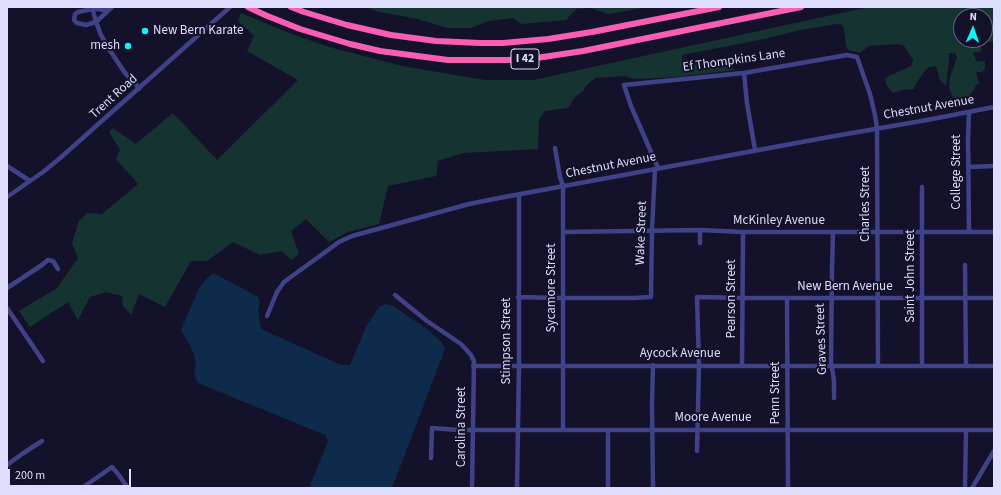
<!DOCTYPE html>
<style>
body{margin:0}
#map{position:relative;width:1001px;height:495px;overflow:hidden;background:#14122a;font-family:"Source Sans 3",sans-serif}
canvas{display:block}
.frame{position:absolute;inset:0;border:8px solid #deddfe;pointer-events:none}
.north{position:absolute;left:953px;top:8px;width:40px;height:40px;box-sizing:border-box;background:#14122a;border:1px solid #65637f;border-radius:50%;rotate:2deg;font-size:11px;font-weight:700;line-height:16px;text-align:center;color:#deddfe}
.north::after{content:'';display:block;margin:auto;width:14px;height:18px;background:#11f2f6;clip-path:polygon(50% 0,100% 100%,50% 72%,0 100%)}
.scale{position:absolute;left:8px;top:469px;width:123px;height:18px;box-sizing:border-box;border:2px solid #deddfe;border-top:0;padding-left:5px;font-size:12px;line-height:14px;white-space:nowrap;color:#deddfe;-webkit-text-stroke:3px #14122a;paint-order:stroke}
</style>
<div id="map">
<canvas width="1001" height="495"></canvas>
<div class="frame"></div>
<div class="north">N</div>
<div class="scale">200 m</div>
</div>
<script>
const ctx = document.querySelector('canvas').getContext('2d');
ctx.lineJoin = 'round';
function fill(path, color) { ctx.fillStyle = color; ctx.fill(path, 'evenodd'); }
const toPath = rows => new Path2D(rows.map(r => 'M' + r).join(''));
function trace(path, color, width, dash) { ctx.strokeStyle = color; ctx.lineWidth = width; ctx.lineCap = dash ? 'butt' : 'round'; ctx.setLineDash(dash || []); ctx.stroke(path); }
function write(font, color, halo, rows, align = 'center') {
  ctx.font = font + ' "Source Sans 3",sans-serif'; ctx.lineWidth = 4; ctx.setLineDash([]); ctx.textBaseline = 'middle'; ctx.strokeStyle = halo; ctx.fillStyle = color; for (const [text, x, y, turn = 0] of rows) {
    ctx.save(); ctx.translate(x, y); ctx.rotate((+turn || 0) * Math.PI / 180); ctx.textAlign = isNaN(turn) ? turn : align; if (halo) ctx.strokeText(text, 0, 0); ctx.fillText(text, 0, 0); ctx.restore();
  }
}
const green = toPath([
 [365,7,649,7,608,14,591,8,576,9,566,20,521,24,513,18,489,21,470,28,447,28,418,19,380,12],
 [869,7,994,7,994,42,979,41,982,51,973,53,977,62,985,61,985,68,982,72,976,72,979,84,976,85,974,90,970,94,969,98,960,105,952,96,949,87,950,77,957,57,955,53,949,53,949,60,946,86,940,80,936,66,929,67,925,70,916,84,914,89,901,90,894,93,891,91,886,84,885,80,886,78,889,76,911,66,913,60,904,46,898,44,869,46,860,53,855,52,848,50,846,45,844,29,842,25,837,24,800,30,764,39,682,55,682,61,694,65,723,66,730,67,735,70,676,77,637,79,630,78,625,76,595,78,587,85,583,91,575,97,568,108,545,111,539,119,538,149,463,153,438,161,436,176,388,186,379,224,348,232,329,242,306,219,291,231,299,254,291,260,282,251,260,255,233,242,207,261,191,261,165,307,139,294,131,315,123,306,122,296,106,292,90,297,78,320,68,302,30,327,19,311,57,288,78,258,72,243,79,221,87,213,102,214,138,184,116,159,120,150,109,132,113,128,136,144,173,113,217,160,298,80,247,51,254,36,238,21,241,13,289,33,329,47,402,66,485,80,533,80],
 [961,16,985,16,985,40,961,40]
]);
const water = toPath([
 [213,273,258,297,260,302,258,310,261,329,341,365,350,365,366,327,379,307,386,304,393,306,430,331,441,342,445,349,392,488,309,488,328,441,325,435,198,383,194,375,196,361,190,345,181,330,199,288,207,278]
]);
const minor = toPath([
 [92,7,96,22,101,35,109,49,125,73,135,83,139,89],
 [95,7,97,9,105,10,110,9],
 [92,9,78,12,75,14,74,20,77,23,86,25,96,22,112,7],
 [744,73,747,103,755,150],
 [969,112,968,139,969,232],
 [555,148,560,177,563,186,563,430],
 [7,166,30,181],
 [968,167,994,166],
 [658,168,631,106,624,85,744,73,847,55,857,57,870,94,875,115,877,128,878,365],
 [7,197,43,172,59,159,230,7],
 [700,230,700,243],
 [563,232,700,230,743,232,994,232],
 [833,232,832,269,831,362,834,381,834,398],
 [965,265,966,366],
 [7,288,42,265,48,260,53,261,58,269],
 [395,295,427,321,461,344,471,355,474,361,472,488],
 [518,297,559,298,634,298,651,297,652,230,655,169],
 [787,298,788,488],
 [7,308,43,361],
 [267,316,277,292,284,282,339,242,352,236,469,204,499,198,829,137,927,120,994,107],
 [653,365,652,404,653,488],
 [742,365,743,232],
 [922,365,922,187],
 [473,366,994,366],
 [697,451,699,365,697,297,742,298,994,298],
 [431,458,432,428,458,430,994,430],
 [7,465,22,454,42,441],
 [82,488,112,467,118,474,128,488],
 [517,488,519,365,519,194],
 [608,488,608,430],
 [965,488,966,431],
 [972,488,994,451]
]);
const highway = toPath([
 [248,7,265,15,300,29,350,44,380,51,425,57,448,60,507,60,530,59,583,51,801,7],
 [291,7,304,12,347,25,391,35,436,41,480,43,503,43,548,39,592,32,719,7]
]);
const markers = [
 [145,31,4,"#11f2f6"],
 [128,46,4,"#11f2f6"]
];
const shields = [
 [525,59,28]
];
const shieldNames = [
 ["I 42",525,59]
];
const poiNames = [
 ["New Bern Karate",153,31],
 ["mesh",120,46,"right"]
];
const streetNames = [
 ["Ef Thompkins Lane",734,61,-8],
 ["Trent Road",114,97,-42],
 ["Chestnut Avenue",929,108,-10],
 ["Chestnut Avenue",611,166,-11],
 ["College Street",957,172,-90],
 ["Charles Street",866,204,-90],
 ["McKinley Avenue",779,221],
 ["Wake Street",642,233,-88],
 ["Saint John Street",911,276,-90],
 ["New Bern Avenue",845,287],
 ["Sycamore Street",552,288,-90],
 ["Pearson Street",732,299,-90],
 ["Graves Street",822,339,-92],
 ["Stimpson Street",507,341,-90],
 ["Aycock Avenue",680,354],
 ["Penn Street",776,393,-90],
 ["Moore Avenue",713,418],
 ["Carolina Street",462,427,-90]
];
fill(green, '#153431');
fill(water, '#0f2b4c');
trace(minor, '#3f4287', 4.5);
trace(highway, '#f95db4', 6);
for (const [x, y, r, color] of markers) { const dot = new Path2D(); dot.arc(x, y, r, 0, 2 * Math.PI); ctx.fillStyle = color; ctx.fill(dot); trace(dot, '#14122a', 1.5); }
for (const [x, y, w] of shields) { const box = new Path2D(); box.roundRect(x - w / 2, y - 10, w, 20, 3); ctx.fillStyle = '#14122a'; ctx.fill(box); trace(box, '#deddfe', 1); }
write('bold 12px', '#deddfe', null, shieldNames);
write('13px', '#deddfe', '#14122a', poiNames, 'left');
write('13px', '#deddfe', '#14122a', streetNames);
</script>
